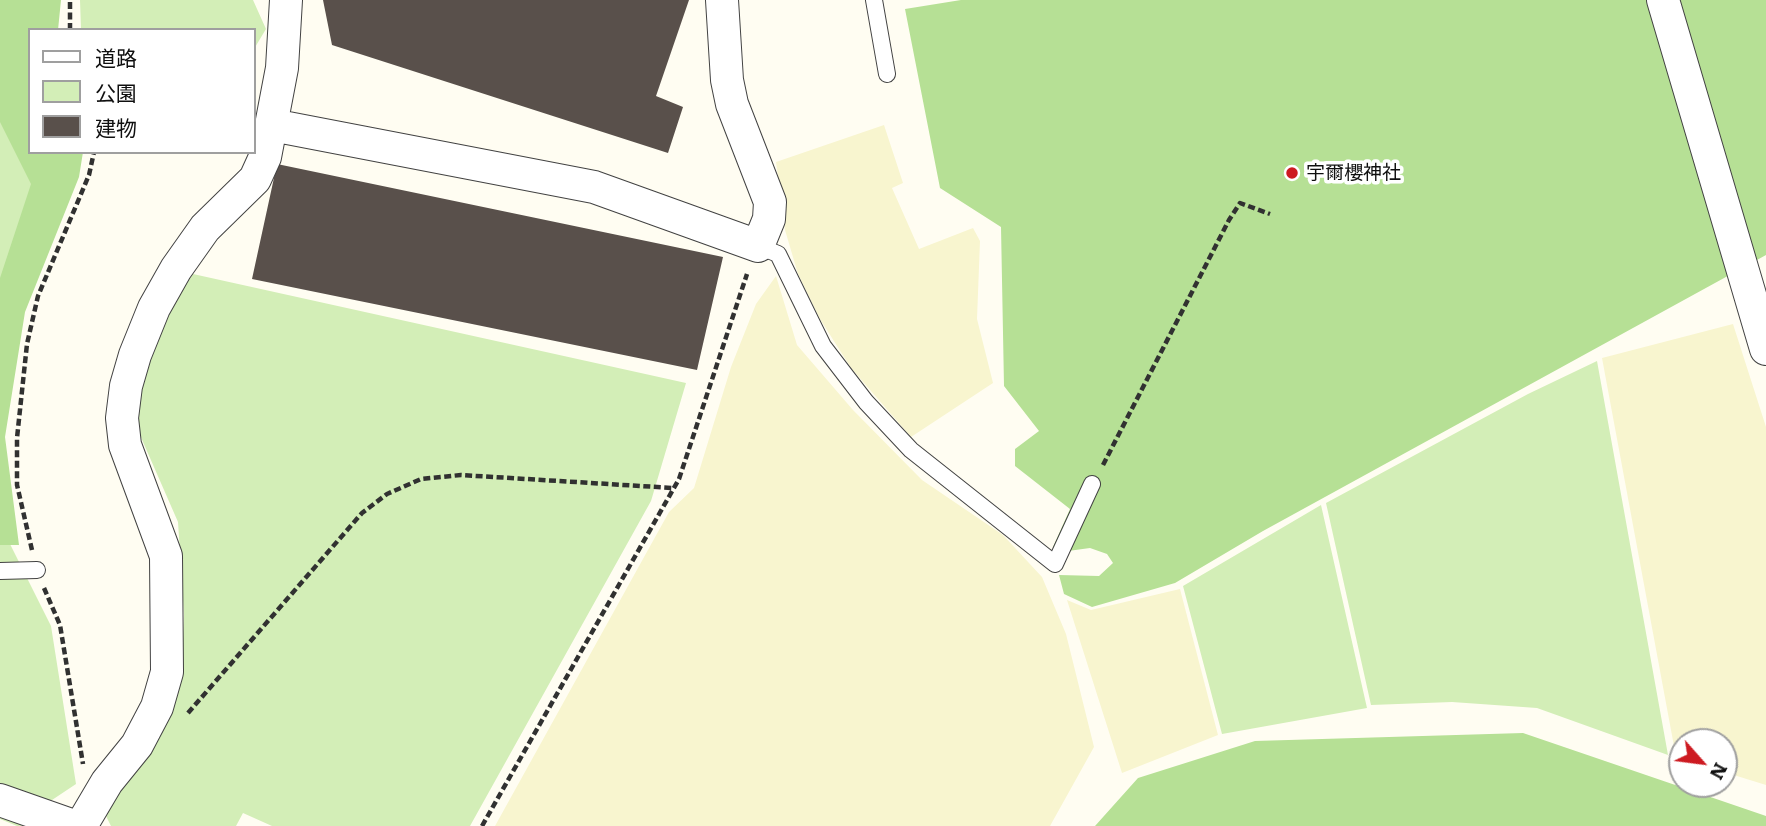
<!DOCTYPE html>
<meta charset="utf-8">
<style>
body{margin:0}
#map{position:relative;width:1766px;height:826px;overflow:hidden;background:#fffdf2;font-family:Literata,"Noto Sans JP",serif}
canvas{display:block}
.legend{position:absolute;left:28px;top:28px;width:228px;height:126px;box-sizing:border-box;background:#fff;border:2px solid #9f9f9f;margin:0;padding:9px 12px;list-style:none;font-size:21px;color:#0f0f0f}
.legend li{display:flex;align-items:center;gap:14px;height:35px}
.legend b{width:35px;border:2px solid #9f9f9f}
.north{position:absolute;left:1668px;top:728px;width:70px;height:70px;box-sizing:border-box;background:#fff;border:2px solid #9f9f9f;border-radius:50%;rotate:118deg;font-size:19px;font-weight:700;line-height:28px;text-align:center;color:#0f0f0f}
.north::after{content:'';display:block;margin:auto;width:24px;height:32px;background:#cd1a21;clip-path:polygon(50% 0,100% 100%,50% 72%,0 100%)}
</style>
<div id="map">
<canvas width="1766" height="826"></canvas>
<ul class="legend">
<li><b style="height:9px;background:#fff"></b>道路</li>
<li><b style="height:19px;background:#d3eeb7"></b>公園</li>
<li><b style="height:19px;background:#59504b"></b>建物</li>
</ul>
<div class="north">N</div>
</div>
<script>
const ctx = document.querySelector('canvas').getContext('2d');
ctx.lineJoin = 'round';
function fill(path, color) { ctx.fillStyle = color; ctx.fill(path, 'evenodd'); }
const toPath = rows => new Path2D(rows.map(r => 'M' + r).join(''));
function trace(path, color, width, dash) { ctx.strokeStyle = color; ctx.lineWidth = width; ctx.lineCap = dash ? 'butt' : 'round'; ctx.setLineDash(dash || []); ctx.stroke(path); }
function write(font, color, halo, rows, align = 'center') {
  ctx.font = font + ' Literata,"Noto Sans JP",serif'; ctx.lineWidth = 7; ctx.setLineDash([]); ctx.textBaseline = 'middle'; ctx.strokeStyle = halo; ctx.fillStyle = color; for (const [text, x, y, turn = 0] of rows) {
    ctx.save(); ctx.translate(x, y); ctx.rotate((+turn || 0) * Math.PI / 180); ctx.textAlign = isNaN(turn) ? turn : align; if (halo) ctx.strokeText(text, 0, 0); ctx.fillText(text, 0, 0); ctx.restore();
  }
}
const farmland = toPath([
 [884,125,903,183,892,188,919,249,973,228,980,241,977,319,993,383,911,437,851,368,820,319,798,274,785,230,776,162],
 [776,276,797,345,853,410,922,480,1003,535,1042,577,1066,634,1094,747,1050,826,495,826,669,512,694,488,731,367,756,304],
 [1733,324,1766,427,1766,785,1724,772,1724,742,1682,742,1682,759,1676,757,1602,358],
 [1180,589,1218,735,1122,773,1067,600,1091,610]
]);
const green = toPath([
 [0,0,30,30,30,152,44,152,0,430],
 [80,0,253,0,266,29,254,49,254,30,81,30],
 [193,274,686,383,651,501,470,826,272,826,243,813,236,826,111,826,105,814,182,663,184,615,178,522,133,419,147,364,173,303],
 [1597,361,1668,755,1537,708,1452,702,1371,705,1326,503,1528,394],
 [0,479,10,544,51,626,76,784,43,806,38,826,17,826,0,819],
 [1321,505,1367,708,1222,734,1183,586]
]);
const forest = toPath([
 [0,0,61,0,58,30,30,30,30,152,83,152,79,177,25,312,5,437,19,545,0,545,0,278,31,184,0,122],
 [961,0,1766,0,1766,255,1263,531,1175,583,1092,607,1064,594,1059,575,1099,576,1113,563,1107,554,1090,548,1068,551,1053,547,1070,509,1015,466,1015,449,1039,431,1004,386,1001,227,940,188,905,9],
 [1523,733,1766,816,1766,826,1095,826,1138,778,1255,741]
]);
const building = toPath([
 [323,0,689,0,656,96,683,107,668,153,332,45],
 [277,164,723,257,697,370,252,279]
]);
const path = toPath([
 [70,30,70,0],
 [1103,465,1229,220,1240,203,1270,214],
 [32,550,17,485,17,438,27,344,38,296,89,175,94,152],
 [44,588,60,625,83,764],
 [188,713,362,513,387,494,421,479,461,475,673,488],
 [482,826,679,479,747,274]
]);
const service = toPath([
 [874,0,887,74],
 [758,246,778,254,823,346,866,402,911,450,1055,564,1092,484],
 [0,571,37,570]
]);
const minor = toPath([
 [1663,0,1766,349],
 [272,125,594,187,758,246,769,219,770,202,732,104,727,80,722,0],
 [0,800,74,826],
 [81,826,107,782,137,745,157,707,167,672,166,556,125,445,122,418,126,386,135,355,154,308,176,269,205,228,255,179,265,157,282,68,286,0]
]);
const markers = [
 [1292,173,7,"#cd1a21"]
];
const poiNames = [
 ["宇爾櫻神社",1306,173]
];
fill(farmland, '#f8f5cf');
fill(green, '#d3eeb7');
fill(forest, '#b6e095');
fill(building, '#59504b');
trace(service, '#424242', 18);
trace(minor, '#424242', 34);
trace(path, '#313131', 4.5, [7, 3.5]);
trace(service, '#fff', 16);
trace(minor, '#fff', 32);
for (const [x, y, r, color] of markers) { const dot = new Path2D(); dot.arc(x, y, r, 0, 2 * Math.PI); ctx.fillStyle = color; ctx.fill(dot); trace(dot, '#fff', 2.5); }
write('19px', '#0f0f0f', '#fff', poiNames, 'left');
</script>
